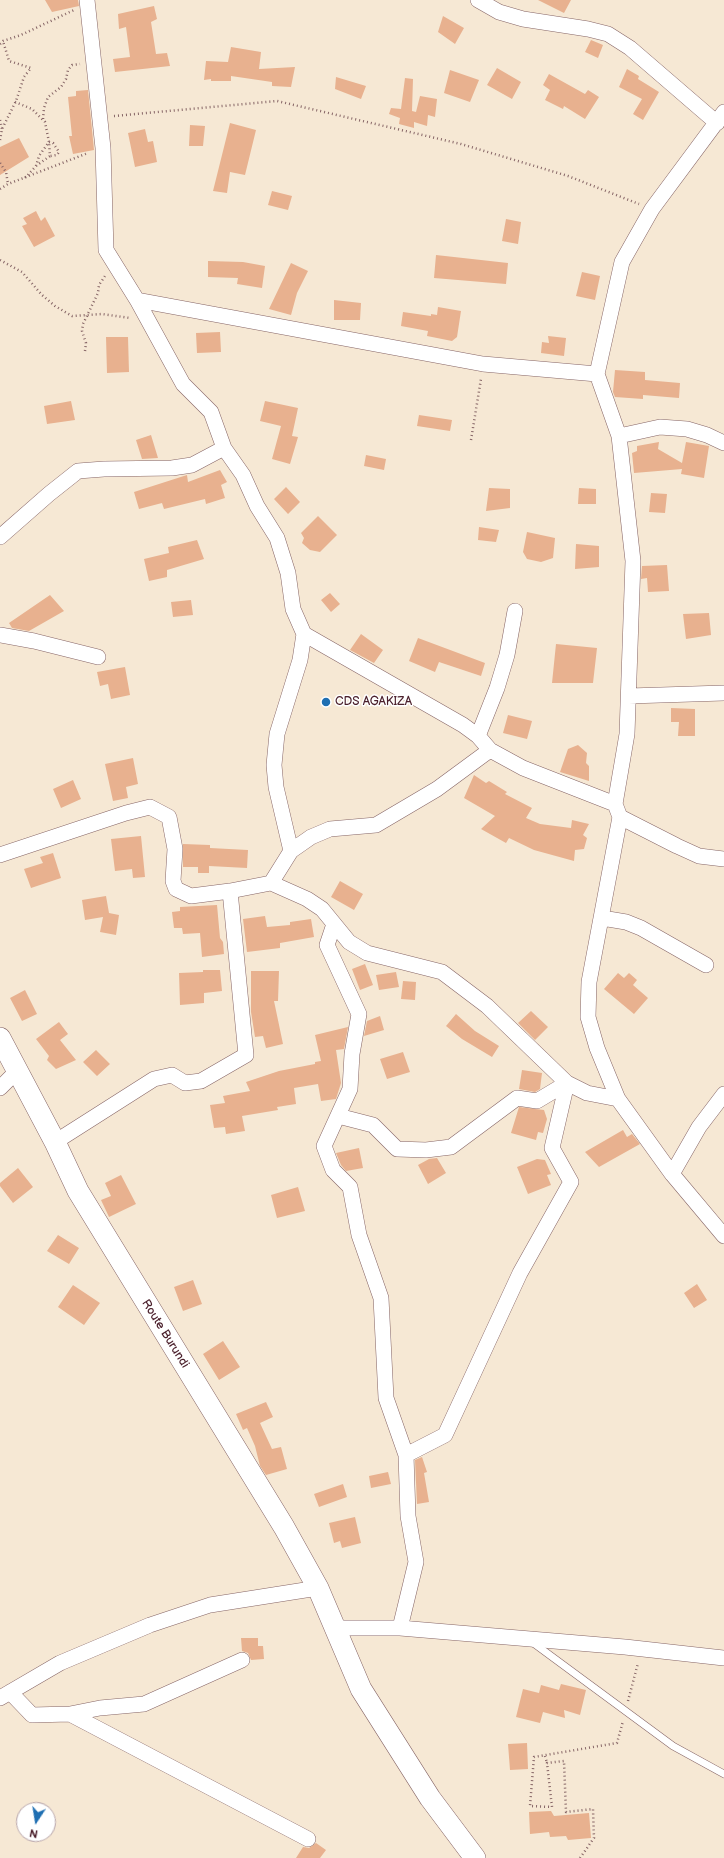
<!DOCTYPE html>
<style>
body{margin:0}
#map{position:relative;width:724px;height:1858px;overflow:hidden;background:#f6e8d4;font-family:"Balsamiq Sans",sans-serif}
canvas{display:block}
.north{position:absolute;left:16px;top:1802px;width:40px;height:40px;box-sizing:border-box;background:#fff;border:1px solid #b7a5aa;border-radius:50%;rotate:192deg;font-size:11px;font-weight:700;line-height:16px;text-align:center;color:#4a1f2b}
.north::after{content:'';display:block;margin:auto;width:14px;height:18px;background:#1f6fb2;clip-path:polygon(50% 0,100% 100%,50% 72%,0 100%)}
</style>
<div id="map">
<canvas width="724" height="1858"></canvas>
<div class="north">N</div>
</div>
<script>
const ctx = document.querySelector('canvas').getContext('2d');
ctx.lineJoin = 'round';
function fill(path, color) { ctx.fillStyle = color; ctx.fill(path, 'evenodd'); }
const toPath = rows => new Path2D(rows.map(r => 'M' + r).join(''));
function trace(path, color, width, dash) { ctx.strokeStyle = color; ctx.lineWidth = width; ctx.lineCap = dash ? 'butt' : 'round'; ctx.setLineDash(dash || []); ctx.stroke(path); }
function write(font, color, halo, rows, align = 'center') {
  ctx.font = font + ' "Balsamiq Sans",sans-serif'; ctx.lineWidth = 3; ctx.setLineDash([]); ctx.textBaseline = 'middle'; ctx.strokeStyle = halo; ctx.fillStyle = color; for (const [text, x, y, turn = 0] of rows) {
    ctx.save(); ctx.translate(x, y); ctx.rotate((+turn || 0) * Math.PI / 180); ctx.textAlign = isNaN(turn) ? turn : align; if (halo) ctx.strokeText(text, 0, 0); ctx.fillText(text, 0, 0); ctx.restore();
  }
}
const building = toPath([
 [45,0,78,0,79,6,52,12],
 [538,0,571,0,564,13],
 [154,6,157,19,151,22,156,54,167,53,170,66,115,72,113,59,130,57,126,27,119,29,118,14],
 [443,16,464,28,455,44,438,32],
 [591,40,603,45,598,58,585,52],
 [231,47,261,52,259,69,295,67,291,87,272,86,272,82,231,76,231,81,211,81,211,79,204,80,206,61,228,62],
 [497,68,521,82,512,99,487,85],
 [627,69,639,76,638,79,659,92,643,120,633,114,642,99,619,87],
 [450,70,479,80,470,102,444,93],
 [549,74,585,94,588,90,599,97,585,119,564,106,563,109,545,100,550,90,543,85],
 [336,77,366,86,361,99,335,89],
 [405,78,413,79,412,111,416,112,420,96,437,99,435,117,428,115,427,126,414,122,414,128,399,124,400,118,389,114,391,108,401,109],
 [88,90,94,150,73,154,69,136,72,136,68,97,76,96,76,91],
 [230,123,256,130,245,175,230,172,227,193,213,191],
 [190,125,205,126,203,146,189,146],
 [145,129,148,142,153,141,157,162,135,167,128,133],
 [19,138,29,157,0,175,0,147],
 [272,191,292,196,288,210,268,205],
 [36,211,41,221,45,217,55,236,34,247,22,226,27,224,23,218],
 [506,219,521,222,518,244,502,241],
 [436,255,508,263,506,284,434,278],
 [208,261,243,262,265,266,262,288,237,284,238,278,208,277],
 [291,263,308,271,297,293,291,315,269,309],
 [582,272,600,276,595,300,576,296],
 [334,300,361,303,360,320,334,320],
 [438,307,461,311,457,337,452,341,427,336,428,331,401,326,403,312,431,316,431,314,437,315],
 [220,332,221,352,197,353,196,333],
 [548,336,566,338,564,356,541,353,542,342,549,343],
 [106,337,128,337,129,372,107,373],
 [615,370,645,372,645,380,680,383,679,398,643,395,643,399,615,397,613,392],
 [71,401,75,420,47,424,44,406],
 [265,401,298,408,292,436,298,437,290,464,272,459,281,426,260,421],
 [419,415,452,420,450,431,417,426],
 [151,435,158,458,142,459,136,440],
 [659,442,658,449,682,463,686,442,709,446,704,478,681,474,682,469,634,473,632,453,637,451,637,446],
 [366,455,386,459,384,470,364,466],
 [220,470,227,482,221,485,225,498,206,504,205,499,164,509,162,503,139,509,134,492,187,475,188,482],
 [286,487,300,502,288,514,274,499],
 [489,488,510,489,510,508,486,511],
 [579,488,596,489,596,504,578,504],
 [651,493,667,494,665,513,649,512],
 [318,516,337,535,320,552,310,550,302,543,304,538,301,533],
 [479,527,499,530,496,542,478,540],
 [527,532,555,538,553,558,541,562,527,559,523,552],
 [197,540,204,559,167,570,167,577,149,581,144,559,169,553,168,547],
 [576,544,599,546,599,567,575,569],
 [667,565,669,591,648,592,647,578,641,579,642,566],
 [330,593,340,604,331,612,321,600],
 [50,595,64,611,29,631,12,628,9,623],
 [191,600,193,615,173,617,171,602],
 [709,613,711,635,686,639,683,614],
 [361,634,383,650,374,663,350,650],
 [418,638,485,663,481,676,439,662,435,672,409,661],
 [556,644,597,648,593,683,552,683],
 [125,667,130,695,111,699,108,684,100,686,97,672],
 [671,708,695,709,695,736,678,736,679,722,671,722],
 [508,715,532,721,527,739,503,733],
 [578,745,587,753,586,763,589,766,589,781,560,772,568,749],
 [133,758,138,784,126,787,128,798,113,801,105,764],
 [474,775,486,783,489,781,507,792,505,794,532,808,526,818,540,824,571,828,572,820,589,824,583,835,587,838,584,849,575,850,574,861,534,850,509,838,506,843,481,829,495,816,464,798],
 [73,780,81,799,61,808,53,789],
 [141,836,145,877,133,878,132,869,115,871,111,839],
 [183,844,210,845,210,848,248,850,247,868,209,866,209,873,198,873,198,867,183,867],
 [53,853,61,878,31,888,24,869,43,863,40,857],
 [340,881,363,894,354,910,331,897],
 [106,896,109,913,119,915,116,935,100,932,103,917,85,920,82,900],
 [217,905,220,938,223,942,224,954,202,957,200,933,183,934,182,928,174,928,172,912,180,911,180,907],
 [265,916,267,927,290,925,290,922,311,919,314,937,280,943,280,948,247,952,243,919],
 [365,964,373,985,360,990,352,969],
 [203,970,220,970,222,991,204,993,204,1003,180,1005,179,973,203,972],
 [251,971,279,971,278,1001,274,1001,283,1044,266,1048,263,1036,255,1037,251,1012],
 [396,972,399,987,379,990,376,975],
 [618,973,624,978,629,973,637,980,633,985,648,998,634,1014,604,989],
 [403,981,416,982,415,1000,401,999],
 [25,990,37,1014,22,1021,10,998],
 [531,1011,548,1027,535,1040,518,1023],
 [456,1014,475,1031,499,1046,492,1057,462,1039,446,1026],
 [380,1016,384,1030,364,1036,367,1021],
 [59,1022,68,1034,60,1040,76,1060,56,1069,47,1060,49,1056,36,1039],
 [348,1027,344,1049,336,1050,341,1083,336,1099,321,1101,318,1084,294,1088,296,1104,277,1107,278,1110,242,1116,245,1131,226,1134,225,1127,214,1128,210,1105,225,1103,223,1096,250,1091,246,1082,279,1071,315,1064,315,1062,321,1061,315,1035],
 [96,1050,110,1064,97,1076,83,1062],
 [403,1052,410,1072,387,1079,380,1059],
 [522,1070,542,1073,540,1089,535,1092,519,1089],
 [519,1107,544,1110,547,1119,543,1133,538,1132,536,1140,511,1133],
 [623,1130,627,1137,632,1134,640,1144,599,1167,585,1152],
 [359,1148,363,1168,346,1171,341,1165,336,1153],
 [437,1158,446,1173,428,1184,418,1165,429,1159],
 [537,1159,545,1160,551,1174,547,1175,551,1185,528,1194,517,1167],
 [18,1168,33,1187,13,1203,0,1186,0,1183],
 [121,1175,136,1204,109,1217,101,1200,111,1196,105,1183],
 [298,1187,305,1211,277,1218,271,1195],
 [58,1235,79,1248,69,1264,47,1251],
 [193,1280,202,1304,183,1311,174,1287],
 [697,1284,707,1300,694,1308,684,1293],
 [73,1285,100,1303,84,1325,58,1307],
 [223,1341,240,1367,219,1380,203,1354],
 [266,1402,273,1417,260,1423,272,1449,281,1447,287,1469,266,1475,260,1466,255,1446,247,1428,243,1430,236,1414],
 [422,1457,427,1472,424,1473,429,1502,417,1504,415,1460],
 [388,1472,391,1484,371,1488,369,1476],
 [343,1484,347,1497,319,1507,314,1494],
 [355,1517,361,1543,342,1548,340,1541,334,1543,329,1523],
 [241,1638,258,1638,258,1646,263,1646,264,1659,251,1660,248,1653,242,1651],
 [561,1684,586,1690,580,1715,564,1710,565,1718,543,1712,540,1723,516,1717,523,1689,539,1693,541,1685,559,1690],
 [527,1743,528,1769,510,1770,508,1744],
 [551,1811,554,1816,589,1813,591,1838,568,1840,566,1836,550,1837,549,1832,530,1834,529,1812],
 [316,1843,326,1850,320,1858,296,1858,303,1847,309,1848]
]);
const path = toPath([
 [0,44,3,41,21,35,74,10],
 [15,102,32,109,45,122,49,142,39,156,36,166,25,178],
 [114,116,277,101,461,144,568,176,639,204],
 [43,119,44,108,48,97,61,87,66,79,68,70,72,65,80,64],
 [0,120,2,129],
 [0,140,2,129,16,101,24,77,31,68,9,61,3,41],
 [49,142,53,143,59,152,57,155,50,156],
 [0,163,6,172,8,184],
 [36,166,50,156,49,142],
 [0,189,8,184,88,153],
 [0,260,22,272,42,295,55,306,72,316,102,314,130,318],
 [85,351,86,343,82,331,83,324,98,293,99,285,105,276],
 [471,440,481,379],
 [628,1701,638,1663],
 [545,1756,547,1763],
 [580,1858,594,1838,593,1809,566,1812,564,1761,547,1763,552,1807,530,1806,534,1757,617,1743,623,1721]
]);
const lane = toPath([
 [532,1642,673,1746,724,1774]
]);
const street = toPath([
 [87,0,103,148,106,250,137,300,183,384,211,412,224,448,243,475,257,506,277,538,288,573,293,609,304,634,300,660,277,734,274,765,276,787,291,851,271,883],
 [478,0,499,12,523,19,588,29,608,34,630,48,717,123],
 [724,112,652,209,622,262,597,374,619,436,633,561,627,734,615,804,620,817,677,846,699,856,724,859],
 [137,300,483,364,597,374],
 [619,436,660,427,687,429,707,435,724,443],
 [0,537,49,494,78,471,104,469,172,468,192,465,224,448],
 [304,634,463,725,478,736,490,750,523,768,615,804],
 [0,635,34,641,98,657],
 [629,696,724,693],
 [478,736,497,688,507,655,515,611],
 [620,817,589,982,588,1017,597,1048,618,1099,672,1174,724,1236],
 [291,851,311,837,330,829,376,825,437,789,490,750],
 [0,855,126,813,150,807,169,817,175,849,173,881,176,889,191,896,230,891,271,883,307,899,322,909,349,942,367,953,442,972,487,1006,567,1083,587,1093,618,1099],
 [602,918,626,922,641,928,706,965],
 [334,924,327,945,359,1014,352,1054,350,1089,324,1146,333,1170,350,1187,359,1235,381,1298,386,1398,406,1455,408,1516,416,1562,400,1628],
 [0,1088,17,1071],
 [338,1116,373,1125,397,1149,426,1150,451,1147,517,1098,537,1101,567,1083],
 [55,1142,154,1079,172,1075,185,1083,201,1081,246,1055,230,891],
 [672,1174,699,1127,724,1094],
 [406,1455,445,1435,520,1273,571,1182,552,1148,567,1083],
 [336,1628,400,1628,625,1647,724,1658],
 [10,1692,32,1715,70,1714,308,1839],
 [0,1698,60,1663,150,1625,210,1605,318,1588],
 [70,1714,100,1708,144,1704,242,1660]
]);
const secondary = toPath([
 [0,1038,55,1142,78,1191,284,1527,318,1588,361,1689,430,1798,475,1858]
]);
const markers = [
 [326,702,5,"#1f6fb2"]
];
const poiNames = [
 ["CDS AGAKIZA",335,702]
];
const streetNames = [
 ["Route Burundi",165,1334,58]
];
fill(building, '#e8b18f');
trace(lane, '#866566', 8);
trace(street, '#866566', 16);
trace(secondary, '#866566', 22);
trace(path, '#866566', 2.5, [1, 3]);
trace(lane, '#fff', 7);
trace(street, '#fff', 15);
trace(secondary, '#fff', 21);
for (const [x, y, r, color] of markers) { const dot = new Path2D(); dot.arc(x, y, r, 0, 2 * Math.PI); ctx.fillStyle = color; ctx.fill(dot); trace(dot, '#fff', 1.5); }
write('12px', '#4a1f2b', '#fff', poiNames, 'left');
write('12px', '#4a1f2b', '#fff', streetNames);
</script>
